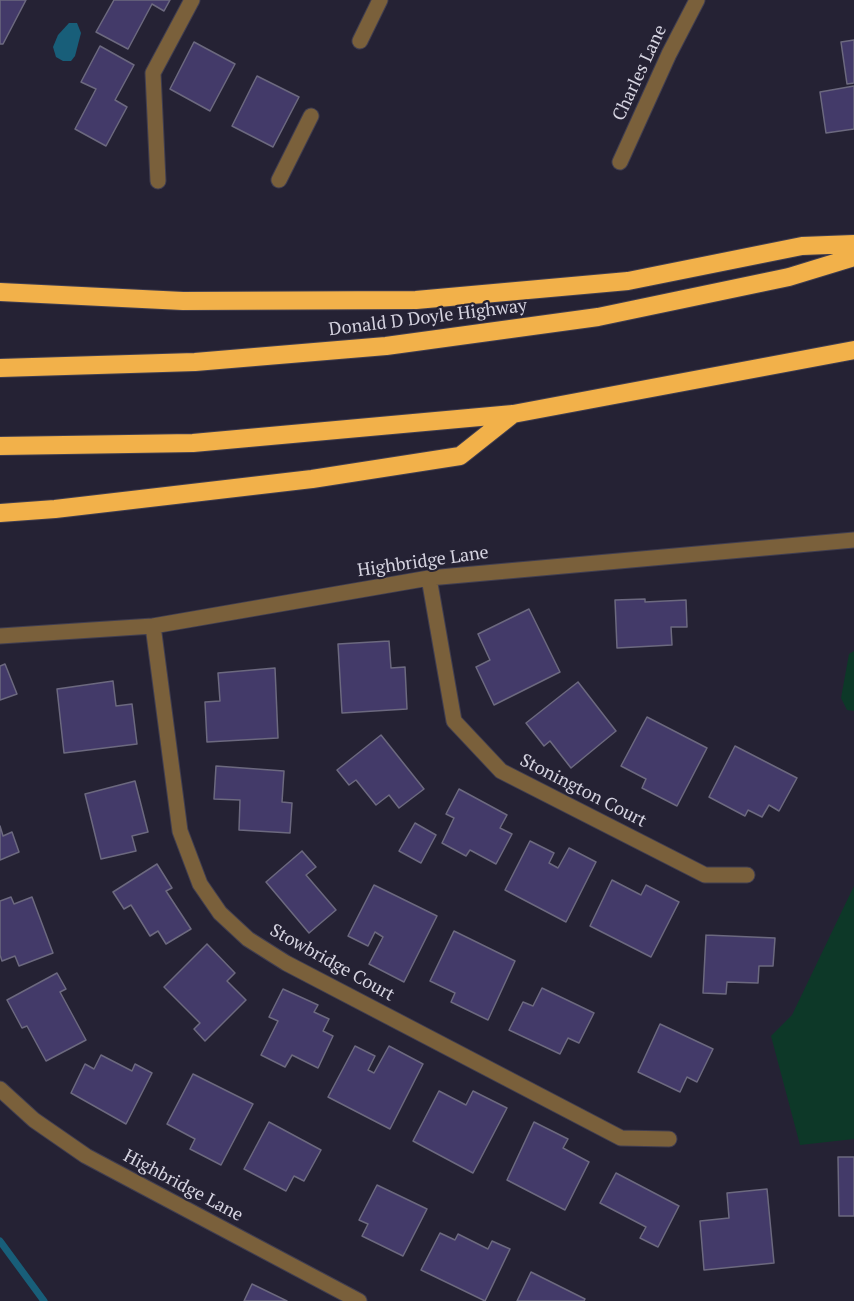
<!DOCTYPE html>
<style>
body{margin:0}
canvas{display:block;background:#252234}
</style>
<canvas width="854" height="1301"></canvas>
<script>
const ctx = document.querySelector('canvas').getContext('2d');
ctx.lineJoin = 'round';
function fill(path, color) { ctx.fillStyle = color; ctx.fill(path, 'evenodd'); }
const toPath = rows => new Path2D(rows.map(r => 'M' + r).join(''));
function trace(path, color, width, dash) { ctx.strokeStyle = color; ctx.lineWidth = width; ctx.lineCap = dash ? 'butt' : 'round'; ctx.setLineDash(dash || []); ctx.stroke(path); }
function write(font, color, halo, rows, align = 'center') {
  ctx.font = font + ' "PT Serif",serif'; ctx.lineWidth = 4.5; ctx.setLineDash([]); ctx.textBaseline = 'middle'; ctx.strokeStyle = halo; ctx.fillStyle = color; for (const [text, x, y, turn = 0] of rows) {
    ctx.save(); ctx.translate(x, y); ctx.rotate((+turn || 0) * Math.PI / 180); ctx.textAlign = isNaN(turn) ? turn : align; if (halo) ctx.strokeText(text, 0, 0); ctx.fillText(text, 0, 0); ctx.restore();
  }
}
const green = toPath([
 [854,651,854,711,847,710,841,698,849,654],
 [854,886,854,1139,800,1145,771,1036,792,1015]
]);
const water = toPath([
 [69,23,77,23,81,33,75,56,71,61,63,61,56,57,53,47,58,35]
]);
const stream = toPath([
 [0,1241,44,1301]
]);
const building = toPath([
 [0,0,26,0,3,44,0,44,0,0],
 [114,0,170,0,164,11,152,4,128,49,96,32,114,0],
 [854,40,854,83,847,84,841,42,854,40],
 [194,42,235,64,210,111,170,89,194,42],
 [100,46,134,65,115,100,127,107,106,146,75,129,96,89,81,82,100,46],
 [257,76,299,97,273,147,232,126,257,76],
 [854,86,854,129,826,133,820,92,854,86],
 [645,599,645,602,686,600,687,627,671,627,672,645,617,648,615,600,645,599],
 [529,609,560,672,494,705,476,667,490,660,478,634,529,609],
 [389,641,391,668,405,667,407,709,342,713,338,644,389,641],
 [5,664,17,694,0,700,0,666,5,664],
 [275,668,278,738,207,742,205,702,220,701,218,673,275,668],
 [113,681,116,706,132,704,137,744,64,753,57,689,113,681],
 [578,682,616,731,571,768,550,741,544,746,526,723,578,682],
 [647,717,707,748,677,806,642,788,646,779,621,766,647,717],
 [381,735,424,789,399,808,389,795,376,805,356,780,349,785,337,770,381,735],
 [735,746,797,778,779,811,769,805,762,817,748,810,745,816,709,797,735,746],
 [216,766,284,771,282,802,292,803,290,833,239,830,240,800,214,799,216,766],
 [135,781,148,832,132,836,136,851,101,859,85,794,135,781],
 [459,789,507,815,500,828,512,834,496,864,470,850,466,856,442,843,454,818,446,814,459,789],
 [415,823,436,835,421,863,399,851,415,823],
 [0,826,3,836,12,832,19,852,0,860,0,826],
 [530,841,554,853,549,863,558,868,569,848,596,862,566,922,505,890,530,841],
 [302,851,316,867,306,875,336,910,309,933,266,882,302,851],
 [157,864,172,888,166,891,191,929,166,944,158,931,150,936,131,905,124,909,113,892,157,864],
 [612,880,641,895,646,885,679,902,651,957,590,926,612,880],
 [374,885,437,916,404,982,369,964,383,937,375,932,368,946,348,936,374,885],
 [11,897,14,904,32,897,53,953,19,966,15,956,2,961,0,955,0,901,11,897],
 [454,931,515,961,488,1020,451,1002,455,993,430,981,454,931],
 [706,935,775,938,773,966,759,966,758,983,727,982,726,994,703,993,706,935],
 [207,944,235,973,227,981,246,1000,205,1041,194,1029,200,1023,164,987,207,944],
 [57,973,66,989,60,992,86,1040,46,1061,27,1026,22,1028,7,1000,57,973],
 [542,988,594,1013,579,1043,568,1038,560,1054,509,1030,523,1002,533,1006,542,988],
 [283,989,318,1005,314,1012,329,1019,323,1031,333,1036,318,1068,292,1055,285,1067,261,1055,278,1021,269,1017,283,989],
 [660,1024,713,1049,697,1082,687,1077,680,1092,638,1072,660,1024],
 [355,1046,375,1056,368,1070,374,1073,389,1046,423,1064,390,1129,328,1097,355,1046],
 [101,1055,132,1071,135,1064,152,1073,126,1124,71,1093,85,1064,94,1069,101,1055],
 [193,1074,253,1104,221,1165,190,1149,195,1139,167,1124,193,1074],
 [439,1091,466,1105,473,1091,507,1108,473,1173,413,1141,439,1091],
 [269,1122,321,1150,304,1181,294,1176,286,1191,244,1169,269,1122],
 [534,1122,568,1139,563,1148,589,1162,565,1210,507,1180,534,1122],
 [838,1157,854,1157,854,1216,839,1216,838,1157],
 [616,1173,679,1206,658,1247,640,1238,646,1227,600,1203,616,1173],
 [377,1185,427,1209,403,1256,362,1236,368,1224,359,1220,377,1185],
 [767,1189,774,1263,704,1270,700,1221,729,1218,727,1193,767,1189],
 [440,1233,455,1240,458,1234,488,1249,492,1241,510,1249,485,1301,421,1270,440,1233],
 [531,1272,585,1299,584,1301,517,1301,531,1272],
 [252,1284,287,1301,244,1301,252,1284]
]);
const minor = toPath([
 [360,41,380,0],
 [620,162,669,54,697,0],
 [279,180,311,116],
 [158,181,153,73,192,0],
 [429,578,454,721,501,771,705,875,747,875],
 [153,626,180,831,200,884,220,913,248,939,286,963,621,1138,669,1139],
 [0,636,153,626,429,578,854,540],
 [0,1089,34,1120,86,1156,359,1301]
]);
const highway = toPath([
 [0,292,183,301,416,300,628,281,802,246,854,244],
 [0,368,195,362,386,346,598,317,789,277,854,257],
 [0,446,193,443,513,414,854,350],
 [0,513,55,509,312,479,460,456,513,414]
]);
const streetNames = [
 ["Charles Lane",640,73,-65],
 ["Donald D Doyle Highway",428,318,-7],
 ["Highbridge Lane",423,562,-8],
 ["Stonington Court",583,791,27],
 ["Stowbridge Court",332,963,29],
 ["Highbridge Lane",183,1186,28]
];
fill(green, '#0d3828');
fill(water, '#185e79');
trace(stream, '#185e79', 7);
fill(building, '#433a69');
trace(building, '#6c697f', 1.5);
trace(minor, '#413e50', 17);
trace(highway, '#413e50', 20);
trace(minor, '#7a603b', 15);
trace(highway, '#f2b14a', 18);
write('18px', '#d5d3e0', '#252234', streetNames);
</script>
